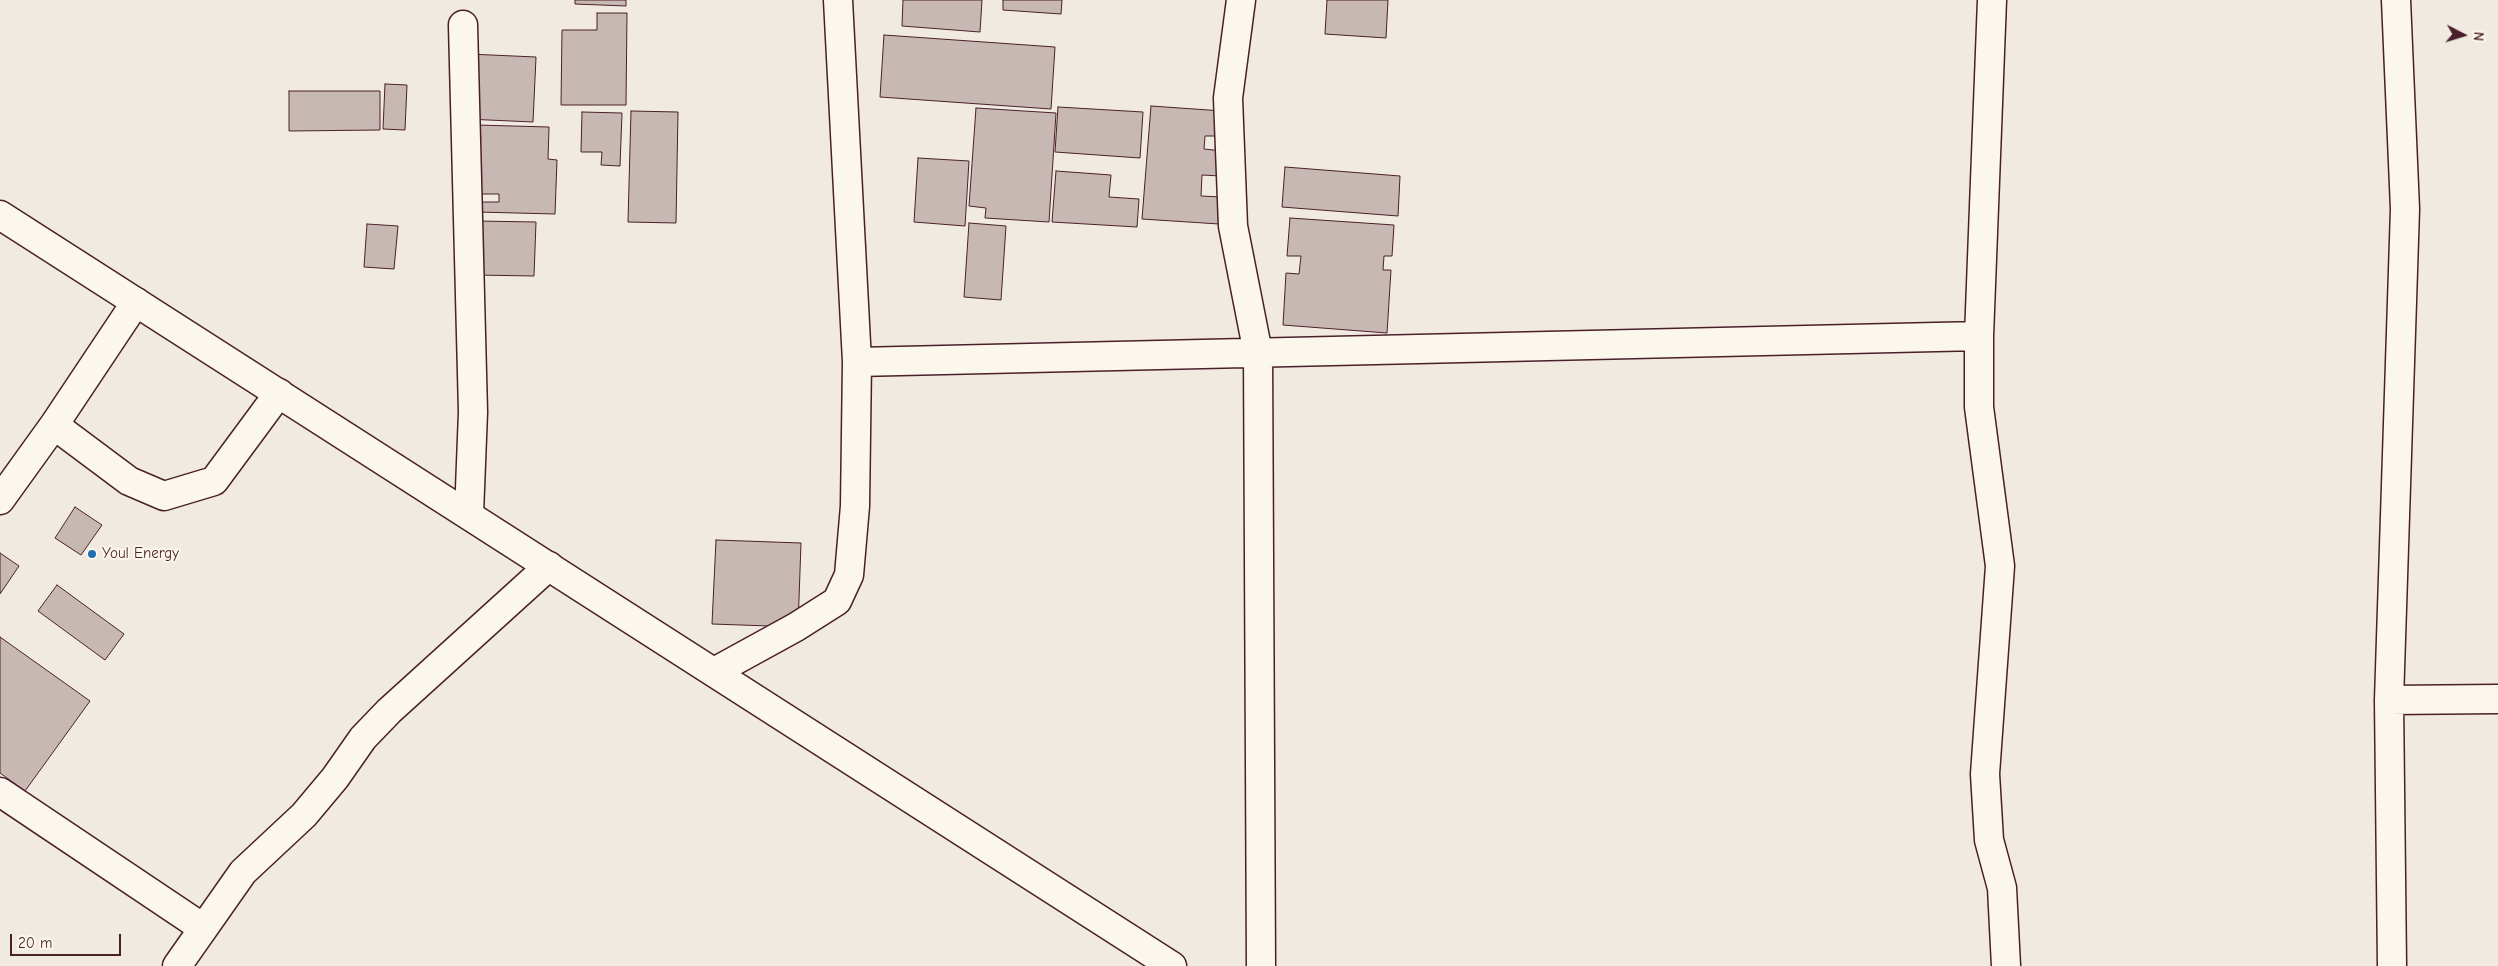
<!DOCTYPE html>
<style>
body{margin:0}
#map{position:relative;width:2498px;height:966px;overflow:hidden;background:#f0eae0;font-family:"Comic Neue",sans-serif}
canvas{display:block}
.north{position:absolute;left:2438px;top:10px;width:50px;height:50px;-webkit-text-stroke:4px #fbf7ec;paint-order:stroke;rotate:95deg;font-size:14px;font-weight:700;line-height:20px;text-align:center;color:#4a1f2b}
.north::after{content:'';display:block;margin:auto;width:18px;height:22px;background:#4a1f2b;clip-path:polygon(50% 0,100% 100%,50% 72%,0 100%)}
.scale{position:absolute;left:10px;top:934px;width:111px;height:22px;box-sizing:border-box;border:2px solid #4a1f2b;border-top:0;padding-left:6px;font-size:15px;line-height:18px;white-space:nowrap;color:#4a1f2b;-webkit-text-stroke:4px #fbf7ec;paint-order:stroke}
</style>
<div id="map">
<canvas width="2498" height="966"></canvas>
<div class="north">N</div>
<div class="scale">20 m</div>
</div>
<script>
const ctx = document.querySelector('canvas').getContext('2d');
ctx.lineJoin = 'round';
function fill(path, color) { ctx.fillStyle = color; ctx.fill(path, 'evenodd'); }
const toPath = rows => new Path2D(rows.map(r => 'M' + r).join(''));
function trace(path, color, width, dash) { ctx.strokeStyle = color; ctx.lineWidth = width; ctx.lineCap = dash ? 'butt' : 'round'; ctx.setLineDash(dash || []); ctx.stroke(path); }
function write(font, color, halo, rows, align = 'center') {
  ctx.font = font + ' "Comic Neue",sans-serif'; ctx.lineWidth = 4; ctx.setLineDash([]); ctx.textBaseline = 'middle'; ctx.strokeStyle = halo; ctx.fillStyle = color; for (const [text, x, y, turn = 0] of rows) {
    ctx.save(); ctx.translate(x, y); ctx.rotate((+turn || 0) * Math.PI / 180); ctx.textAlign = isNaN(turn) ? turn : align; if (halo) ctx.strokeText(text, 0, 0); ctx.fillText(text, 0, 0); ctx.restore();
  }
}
const building = toPath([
 [575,0,626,0,626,6,575,4,575,0],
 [903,0,982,0,980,32,902,26,903,0],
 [1003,0,1062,0,1061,14,1003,10,1003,0],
 [1327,0,1388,0,1386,38,1325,34,1327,0],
 [597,13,627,13,626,105,561,105,562,30,597,30,597,13],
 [884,35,1055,47,1051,109,880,97,884,35],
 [468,54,536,57,533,122,466,119,468,54],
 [385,84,407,85,405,130,383,129,385,84],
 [289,91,380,91,380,130,289,131,289,91],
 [1151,106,1223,111,1221,136,1205,136,1204,149,1223,151,1221,176,1202,175,1201,196,1222,197,1219,224,1142,219,1151,106],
 [1058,107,1143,112,1140,158,1055,152,1058,107],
 [976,108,1056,113,1049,222,985,218,986,208,969,206,976,108],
 [631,111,678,112,676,223,628,222,631,111],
 [582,112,622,113,620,166,601,165,602,152,581,152,582,112],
 [476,125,549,127,548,159,557,160,555,214,477,212,477,202,499,202,499,194,473,194,476,125],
 [918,158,969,161,965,226,914,222,918,158],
 [1285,167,1400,176,1398,216,1282,207,1285,167],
 [1056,171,1111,175,1109,197,1139,199,1137,227,1052,222,1056,171],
 [1290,218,1394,225,1392,256,1384,256,1383,270,1391,270,1387,333,1283,325,1286,273,1299,274,1301,256,1287,256,1290,218],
 [476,221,536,222,534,276,475,275,476,221],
 [969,223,1006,226,1001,300,964,297,969,223],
 [367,224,398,226,394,269,364,267,367,224],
 [75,507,102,525,81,555,55,538,75,507],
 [716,540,801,543,798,627,712,624,716,540],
 [0,553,19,566,0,594,0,553],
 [57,585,124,634,105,660,38,611,57,585],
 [0,637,90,701,25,791,0,773,0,637]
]);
const minor = toPath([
 [1241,0,1228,98,1233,226,1258,353,1261,966],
 [1992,0,1979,336,1979,407,2000,566,1985,774,1989,840,2002,888,2006,966],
 [463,25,473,412,469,514],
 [857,362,1979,336],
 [54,425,129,481,164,496,214,481,279,393],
 [0,500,54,425,136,302],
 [714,672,796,627,837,601,849,575,855,506,857,362,838,0],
 [2389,700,2498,699],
 [0,792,203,928],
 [177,966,243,872,304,815,335,778,363,738,389,711,549,566],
 [2392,966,2389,700,2405,209,2396,0]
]);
const major = toPath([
 [0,215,1172,966]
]);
const markers = [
 [92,554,5,"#1f6fb2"]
];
const poiNames = [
 ["Youl Energy",102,554]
];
fill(building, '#c8b8b3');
trace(building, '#4a1f2b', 1);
trace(minor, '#4a1f2b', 31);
trace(major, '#4a1f2b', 31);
trace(minor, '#fbf7ec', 28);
trace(major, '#fbf7ec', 28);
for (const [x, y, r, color] of markers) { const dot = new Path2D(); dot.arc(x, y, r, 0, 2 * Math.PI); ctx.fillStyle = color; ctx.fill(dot); trace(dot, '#fbf7ec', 2); }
write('15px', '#4a1f2b', '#fbf7ec', poiNames, 'left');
</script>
